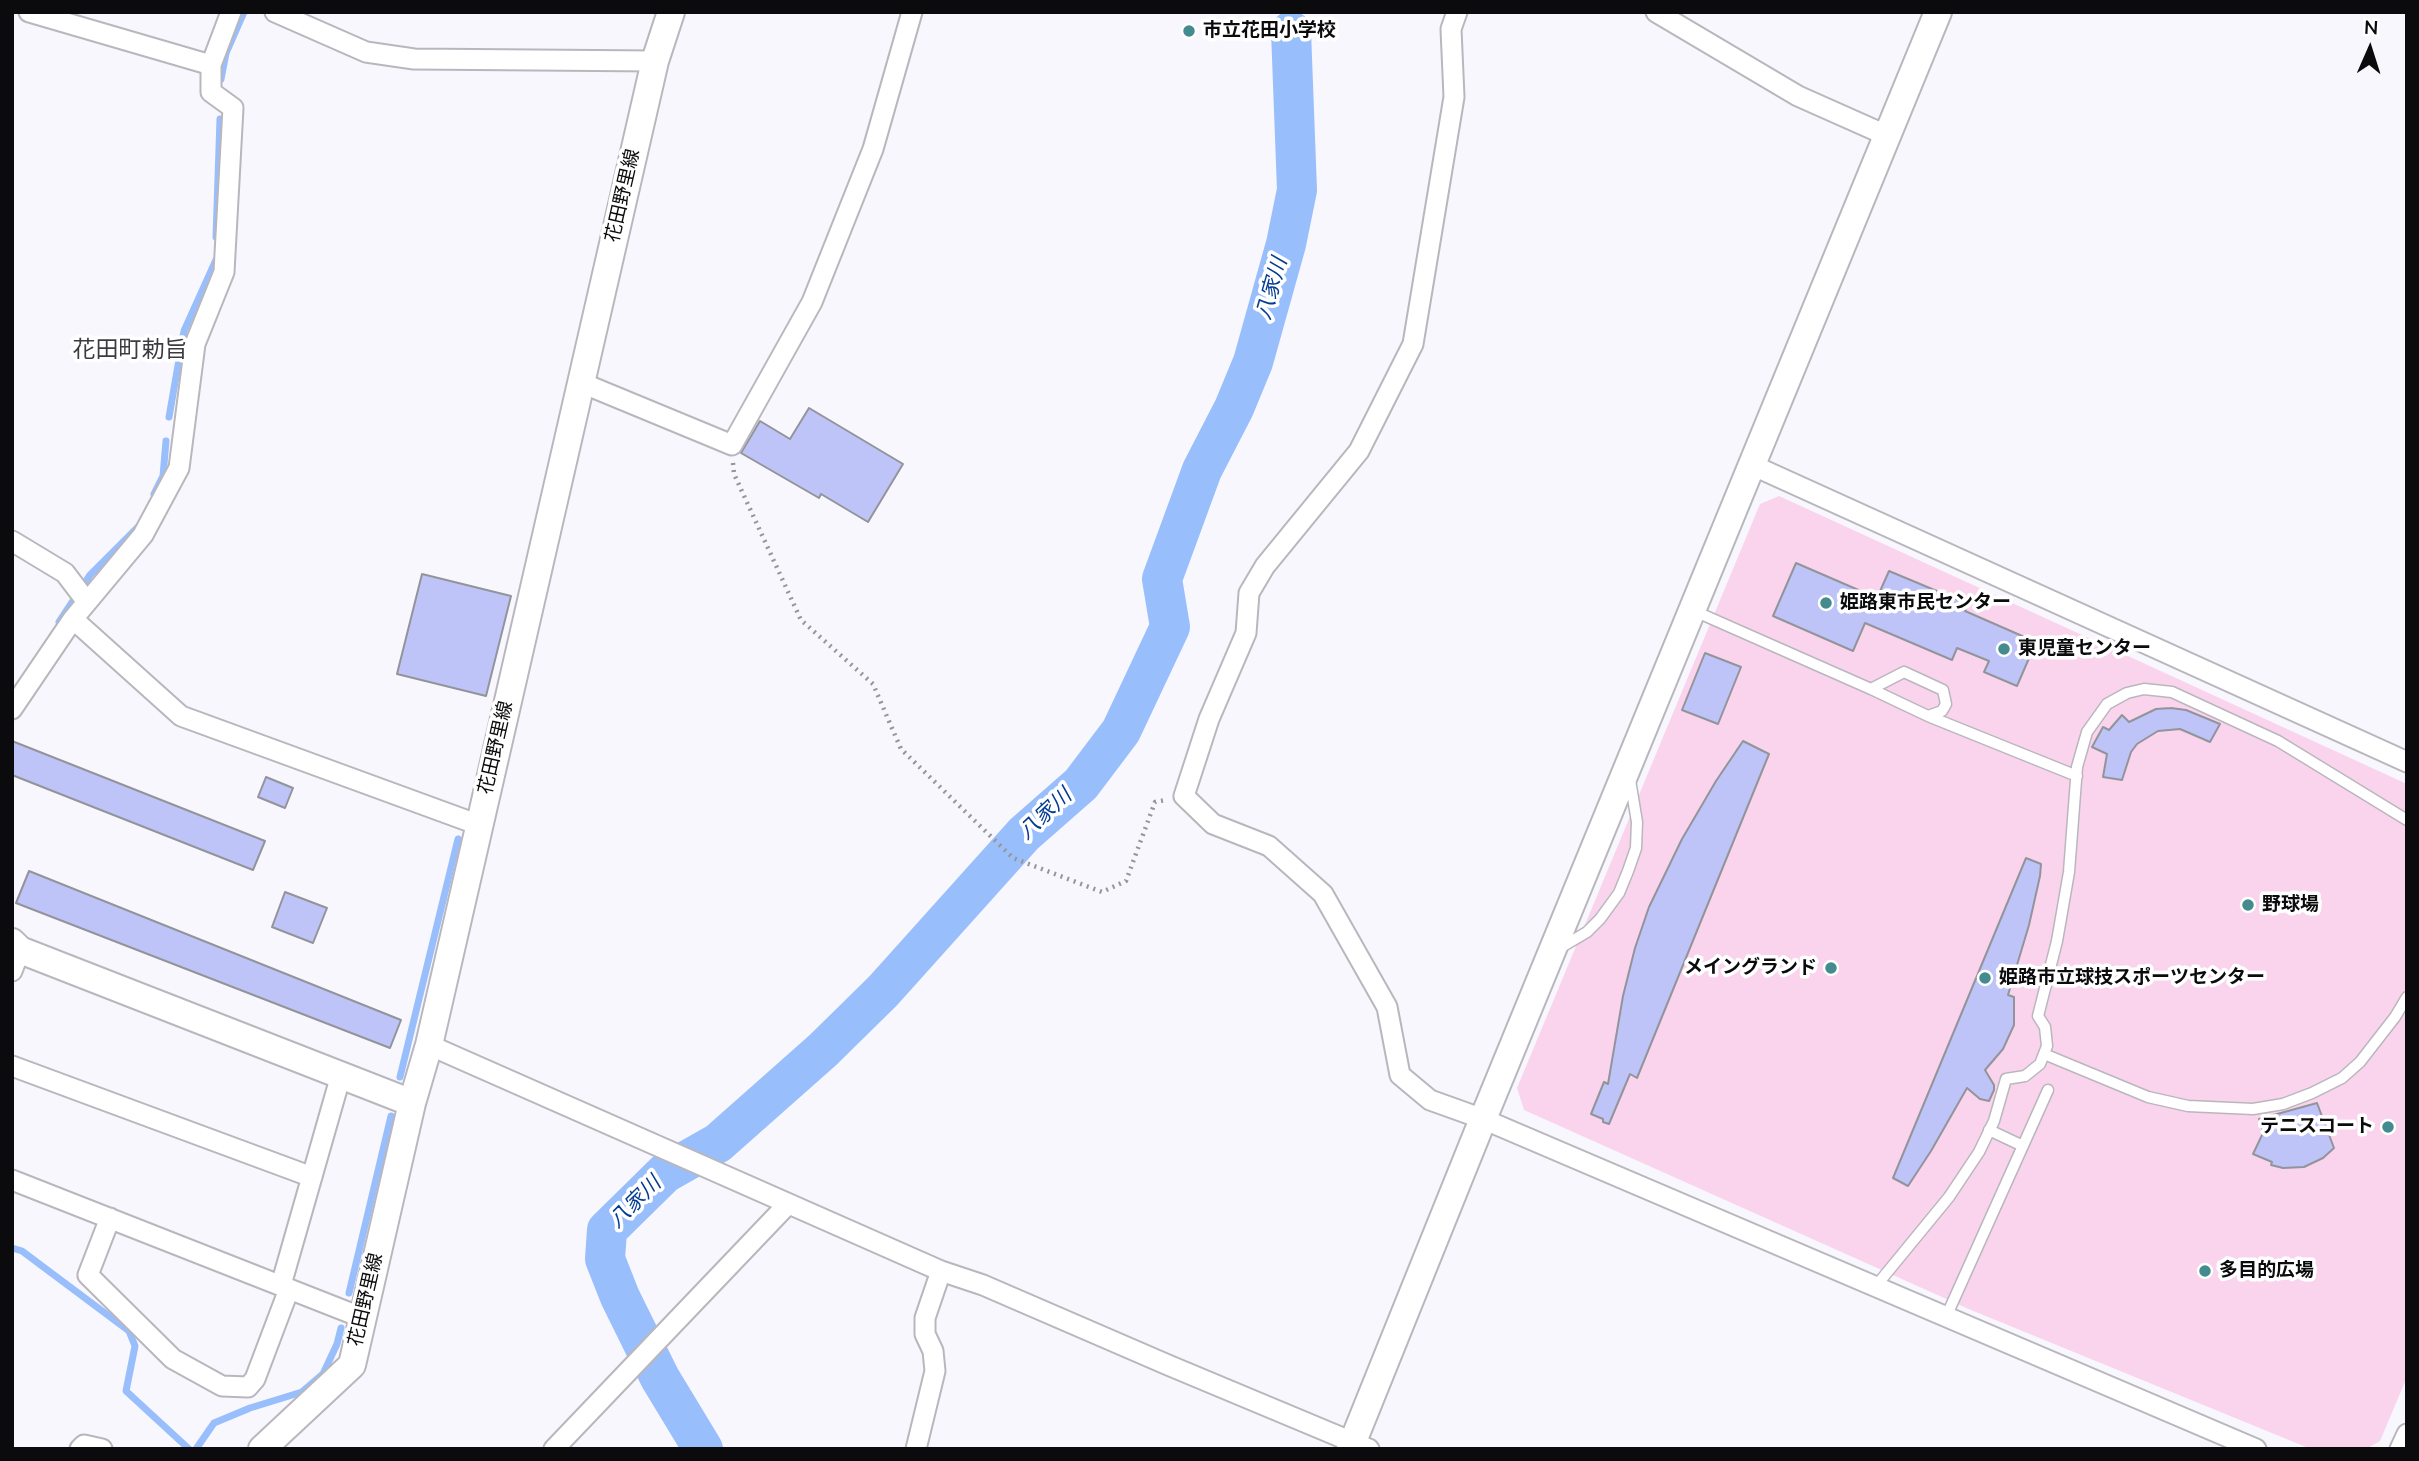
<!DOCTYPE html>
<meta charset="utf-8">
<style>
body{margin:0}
#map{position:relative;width:2419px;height:1461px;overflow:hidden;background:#f8f7fd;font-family:"Nunito Sans",sans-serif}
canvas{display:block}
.frame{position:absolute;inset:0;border:14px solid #0b0b0d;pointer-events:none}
.north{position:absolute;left:2335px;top:14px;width:70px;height:70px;-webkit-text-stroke:5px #fff;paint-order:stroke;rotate:3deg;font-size:19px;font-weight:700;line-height:28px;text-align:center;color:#0b0b0d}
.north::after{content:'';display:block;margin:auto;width:24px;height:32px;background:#0b0b0d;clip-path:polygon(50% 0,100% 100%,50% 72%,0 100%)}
</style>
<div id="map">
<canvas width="2419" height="1461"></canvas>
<div class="frame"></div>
<div class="north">N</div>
</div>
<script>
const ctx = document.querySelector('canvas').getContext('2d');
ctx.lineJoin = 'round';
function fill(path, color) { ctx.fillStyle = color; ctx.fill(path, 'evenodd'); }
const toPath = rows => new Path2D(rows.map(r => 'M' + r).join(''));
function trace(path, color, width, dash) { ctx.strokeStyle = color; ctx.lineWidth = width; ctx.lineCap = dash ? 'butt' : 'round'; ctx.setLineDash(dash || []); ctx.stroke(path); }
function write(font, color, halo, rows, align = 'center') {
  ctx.font = font + ' "Nunito Sans","Noto Sans JP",sans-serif'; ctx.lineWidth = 7; ctx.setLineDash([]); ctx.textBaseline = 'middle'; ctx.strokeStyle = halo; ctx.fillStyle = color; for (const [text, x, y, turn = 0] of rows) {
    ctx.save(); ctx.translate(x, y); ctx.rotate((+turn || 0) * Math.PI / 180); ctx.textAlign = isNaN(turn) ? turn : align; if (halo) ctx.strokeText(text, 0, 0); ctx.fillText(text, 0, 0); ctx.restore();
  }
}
const green = toPath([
 [1779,496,2407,784,2407,1377,2380,1441,2366,1449,2311,1449,1971,1310,1524,1110,1517,1088,1760,504]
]);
const stream = toPath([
 [221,79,226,53,244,12],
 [216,237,220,119],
 [169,417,184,331,216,260],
 [154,494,163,476,166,441],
 [59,622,90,575,138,527],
 [400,1077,458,839],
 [12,1248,22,1251,129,1331,135,1346,126,1391,189,1449],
 [349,1293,391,1116],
 [196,1449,214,1423,250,1408,302,1392,323,1374,337,1344,341,1328]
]);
const river = toPath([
 [703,1449,660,1378,620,1297,605,1259,607,1230,665,1173,718,1143,823,1050,883,991,1024,834,1081,784,1121,731,1170,627,1162,579,1202,470,1234,408,1253,362,1286,244,1297,190,1291,31]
]);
const building = toPath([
 [809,408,903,464,868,522,821,494,819,498,741,453,760,421,790,439,809,408],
 [1796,563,1877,598,1889,571,1968,604,1965,611,2036,642,2017,686,1984,672,1989,661,1957,648,1952,660,1865,623,1853,651,1773,616,1796,563],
 [422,574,511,596,486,696,397,674,422,574],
 [1705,653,1741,667,1718,724,1682,710,1705,653],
 [2171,708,2186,710,2220,724,2210,742,2180,729,2158,731,2137,744,2131,752,2122,780,2103,777,2107,754,2092,747,2103,727,2109,730,2122,715,2129,722,2156,709,2171,708],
 [12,741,265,841,253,870,12,775,12,741],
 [1743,741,1769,754,1637,1078,1630,1074,1609,1124,1603,1122,1603,1119,1591,1114,1604,1082,1608,1084,1623,996,1635,948,1649,907,1682,839,1716,781,1743,741],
 [266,777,293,788,285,808,258,797,266,777],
 [2026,858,2041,864,2040,876,2029,925,2008,995,2014,997,2014,1025,2003,1049,1985,1070,1994,1085,1994,1090,1989,1101,1980,1099,1967,1088,1931,1151,1908,1186,1893,1178,2026,858],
 [29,871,401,1020,390,1048,16,903,29,871],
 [285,892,327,908,313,943,272,927,285,892],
 [2317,1103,2334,1148,2323,1158,2304,1167,2283,1168,2271,1165,2272,1162,2253,1154,2263,1133,2259,1119,2317,1103]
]);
const path = toPath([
 [733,463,734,474,801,620,873,684,901,749,1013,858,1102,892,1126,881,1155,802,1166,800]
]);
const lane = toPath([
 [1692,610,1871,689],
 [1904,672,1943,690,1946,704,1942,711,1928,716,1871,689,1904,672],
 [1928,716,2077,776],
 [1560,948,1587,932,1600,919,1619,893,1628,871,1636,848,1637,822,1630,780],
 [2044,1054,2148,1097,2188,1106,2253,1109,2283,1104,2312,1093,2342,1078,2360,1062,2395,1017,2407,997],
 [1989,1130,2023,1146],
 [1876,1286,1949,1197,1979,1152,1994,1121,2006,1079,2025,1076,2040,1064,2047,1046,2045,1027,2038,1016,2057,941,2069,872,2077,767,2087,732,2107,704,2127,693,2144,689,2172,692,2278,741,2407,820],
 [1946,1317,2048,1090]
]);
const street = toPath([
 [29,12,211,65],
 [275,12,366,52,414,59,655,61],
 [1457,12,1451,29,1454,97,1413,344,1359,451,1265,566,1249,593,1246,633,1209,719,1184,796,1213,824,1269,846,1323,894,1387,1007,1400,1075,1430,1100,1483,1119,2256,1449],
 [1656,12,1798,96,1888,136],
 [582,383,732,445,812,302,873,149,912,12],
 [1752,465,2407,762],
 [12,541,65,573,87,602],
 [73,619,181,716,479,825],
 [12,709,73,619,143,535,179,468,195,344,224,272,233,108,211,92,211,65,231,12],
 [12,971,20,950],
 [429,1045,941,1271,983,1285,1168,1365,1369,1449],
 [12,1066,312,1177],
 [12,1180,363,1318],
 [110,1218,88,1275,173,1359,222,1386,248,1387,255,1379,289,1289],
 [281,1285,341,1075],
 [80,1449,84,1445,102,1449],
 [554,1449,788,1204],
 [916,1449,935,1371,933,1351,925,1334,925,1318,941,1271],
 [2400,1449,2407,1434]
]);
const secondary = toPath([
 [12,942,20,950,412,1103],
 [262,1449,352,1365,412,1103,429,1045,655,61,671,12],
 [1350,1449,1483,1119,1938,12]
]);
const markers = [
 [1189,31,7,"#438b8f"],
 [1826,603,7,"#438b8f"],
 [2004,649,7,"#438b8f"],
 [2248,905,7,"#438b8f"],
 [1831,968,7,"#438b8f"],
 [1985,978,7,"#438b8f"],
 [2388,1127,7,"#438b8f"],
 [2205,1271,7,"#438b8f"]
];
const poiNames = [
 ["市立花田小学校",1203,31],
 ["姫路東市民センター",1840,603],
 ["東児童センター",2018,649],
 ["野球場",2262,905],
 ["メイングランド",1817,968,"right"],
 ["姫路市立球技スポーツセンター",1999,978],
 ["テニスコート",2374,1127,"right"],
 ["多目的広場",2219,1271]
];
const streetNames = [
 ["花田野里線",624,196,-77],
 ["花田野里線",497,748,-77],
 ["花田野里線",367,1300,-77]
];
const waterNames = [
 ["八家川",1273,289,-74],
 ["八家川",1046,815,-43],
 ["八家川",636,1203,-45]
];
const quarterNames = [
 ["花田町勅旨",130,351]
];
fill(green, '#fad4ed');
trace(stream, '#99befc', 7);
trace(river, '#99befc', 40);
fill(building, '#bec4f8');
trace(building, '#93949a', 2);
trace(lane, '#b9b7bd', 13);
trace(street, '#b9b7bd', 23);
trace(secondary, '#b9b7bd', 30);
trace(path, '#96969a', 4.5, [2, 5]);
trace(lane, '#fff', 10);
trace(street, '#fff', 19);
trace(secondary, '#fff', 26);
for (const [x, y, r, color] of markers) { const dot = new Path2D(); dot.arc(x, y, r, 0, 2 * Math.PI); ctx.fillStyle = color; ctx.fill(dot); trace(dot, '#fff', 2.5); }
write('bold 19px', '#0b0b0d', '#fff', poiNames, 'left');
write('19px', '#0b0b0d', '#fff', streetNames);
write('italic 21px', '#033b91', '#fff', waterNames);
write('23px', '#3d3b40', '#fff', quarterNames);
</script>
